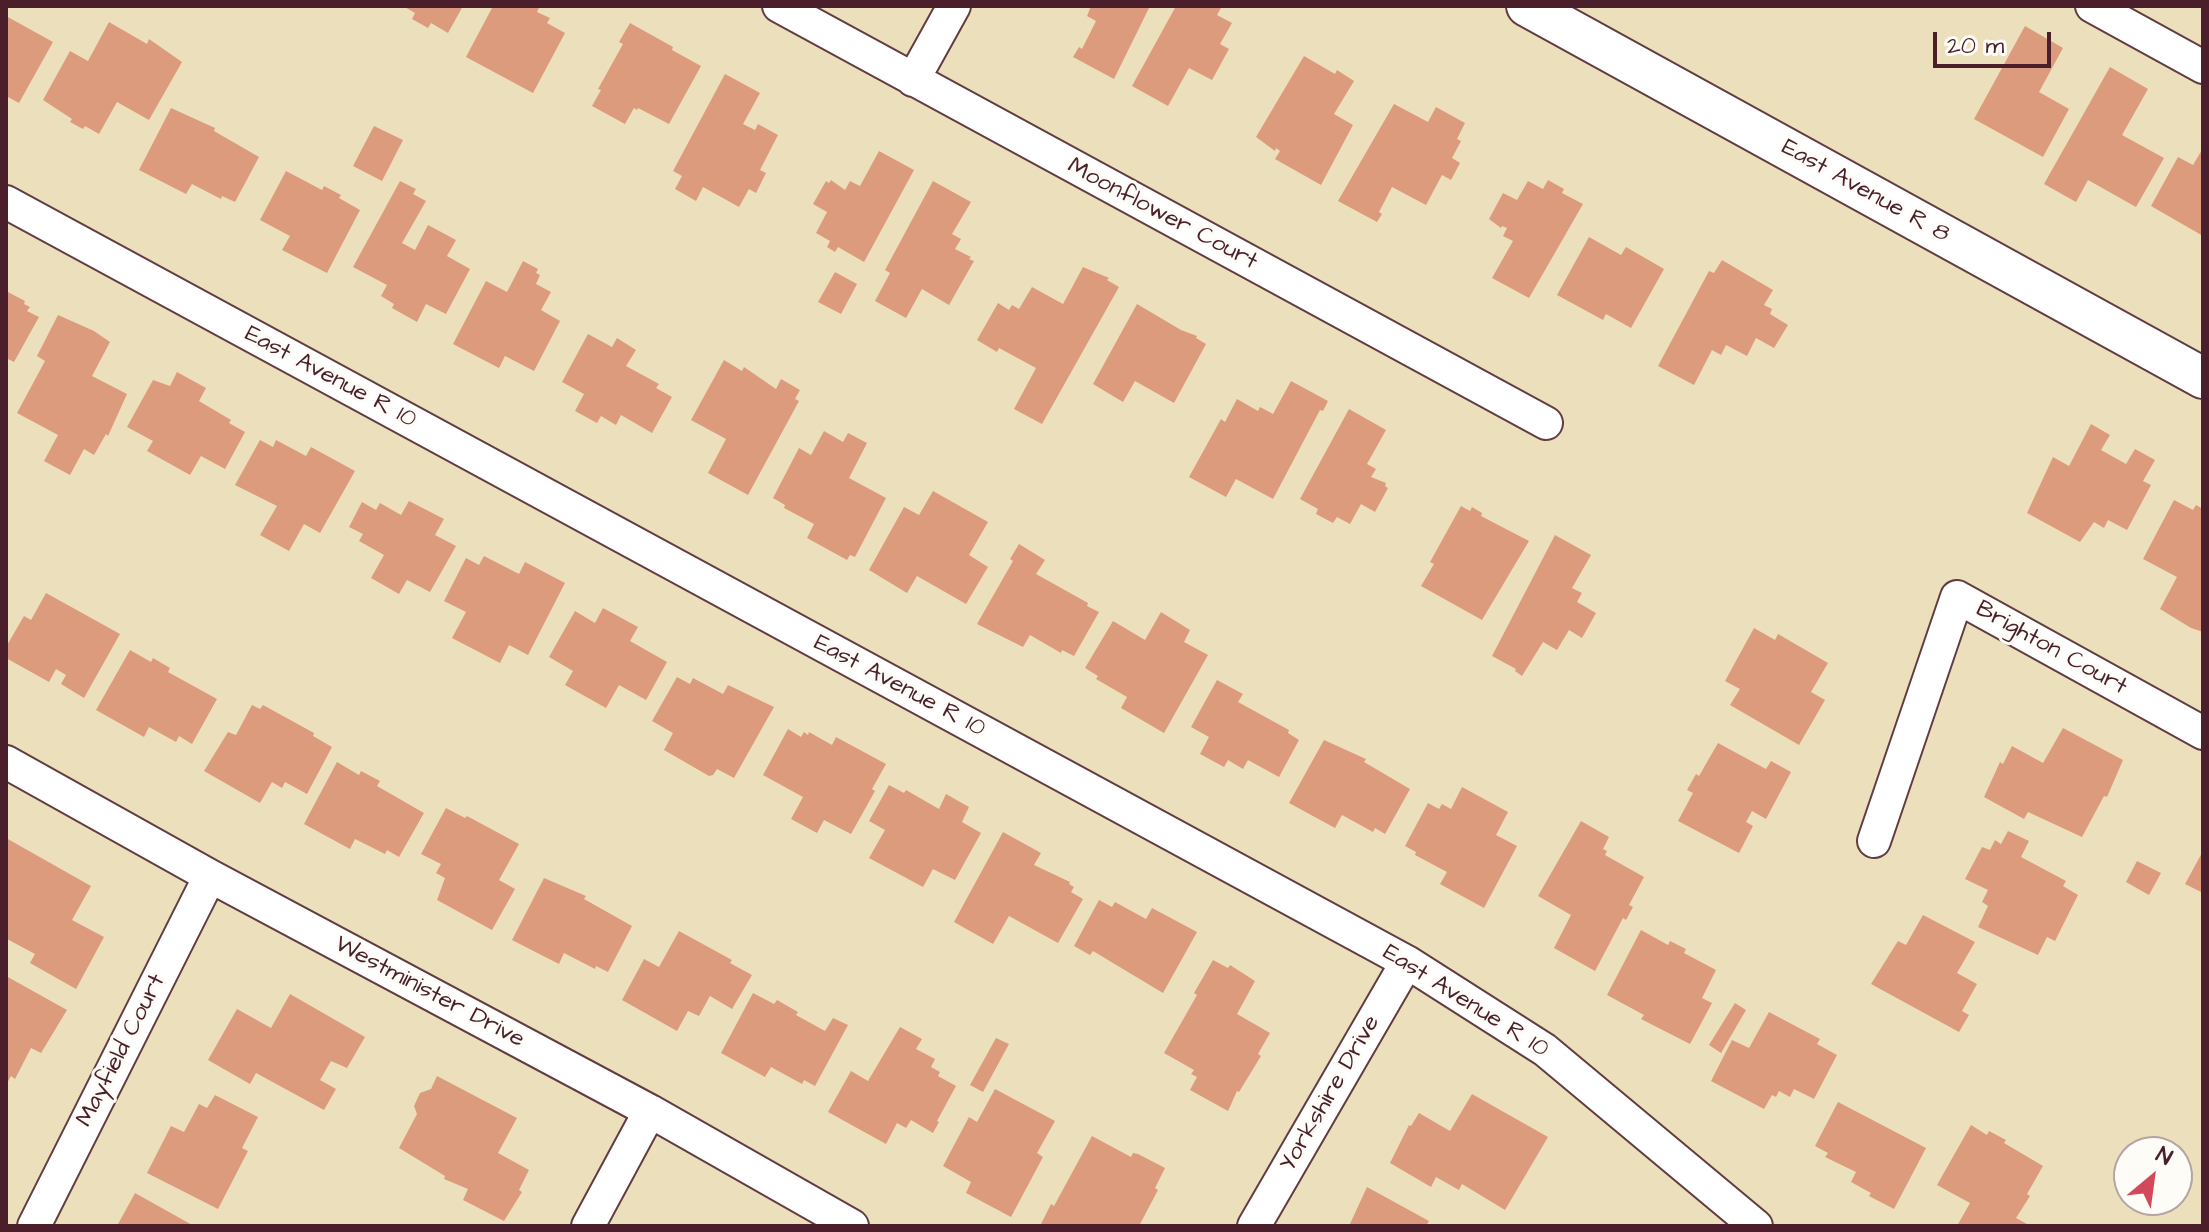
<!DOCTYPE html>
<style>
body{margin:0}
#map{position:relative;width:2209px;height:1232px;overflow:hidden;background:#ecdfbc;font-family:"Architects Daughter",sans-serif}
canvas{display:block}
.frame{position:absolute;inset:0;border:8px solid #4a1f2b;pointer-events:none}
.north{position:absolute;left:2113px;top:1136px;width:80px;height:80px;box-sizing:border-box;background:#fdfcf7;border:2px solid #b5a4a5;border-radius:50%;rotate:29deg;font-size:22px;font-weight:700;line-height:32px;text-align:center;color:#4a1f2b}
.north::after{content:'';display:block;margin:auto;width:28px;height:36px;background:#d1495b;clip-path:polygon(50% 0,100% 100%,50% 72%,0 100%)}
.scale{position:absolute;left:1933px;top:32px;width:118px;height:36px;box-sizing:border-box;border:4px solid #4a1f2b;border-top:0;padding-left:10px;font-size:24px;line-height:28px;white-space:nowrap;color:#4a1f2b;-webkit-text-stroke:6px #fdfcf7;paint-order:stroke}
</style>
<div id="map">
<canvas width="2209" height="1232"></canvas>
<div class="frame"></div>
<div class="north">N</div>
<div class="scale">20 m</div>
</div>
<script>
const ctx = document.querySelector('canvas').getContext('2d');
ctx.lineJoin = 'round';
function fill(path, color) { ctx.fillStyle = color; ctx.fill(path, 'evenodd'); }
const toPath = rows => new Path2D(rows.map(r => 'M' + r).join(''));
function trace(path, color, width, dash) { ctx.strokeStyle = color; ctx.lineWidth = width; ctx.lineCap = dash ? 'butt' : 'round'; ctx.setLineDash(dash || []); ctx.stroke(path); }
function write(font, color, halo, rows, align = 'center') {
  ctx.font = font + ' "Architects Daughter",sans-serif'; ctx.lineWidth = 6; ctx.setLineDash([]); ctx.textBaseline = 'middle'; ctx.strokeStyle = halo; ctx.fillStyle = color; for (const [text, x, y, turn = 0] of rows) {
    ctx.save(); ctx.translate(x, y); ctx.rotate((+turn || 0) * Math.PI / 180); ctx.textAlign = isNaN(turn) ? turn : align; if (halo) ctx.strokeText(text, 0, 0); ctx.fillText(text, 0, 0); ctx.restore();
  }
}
const building = toPath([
 [403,6,463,6,448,33,431,23,428,28,412,19,415,13],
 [493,6,540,6,537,12,550,18,547,23,565,33,533,93,466,57],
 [1091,6,1150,6,1114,79,1073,57,1079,47,1082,49,1096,21,1087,16],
 [1176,6,1222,6,1217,15,1232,23,1220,44,1229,49,1212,80,1189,68,1168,106,1132,86],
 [6,16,53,42,19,103,6,96],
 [109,22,147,44,149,39,182,62,149,120,117,102,99,134,85,126,83,129,70,122,72,119,43,100,70,51,88,61],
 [630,23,673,47,672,50,701,66,669,124,638,108,637,110,634,108,625,124,592,106,601,90,598,89,623,44,619,42],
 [2025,26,2063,48,2039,92,2069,109,2043,157,1974,119],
 [1304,56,1335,74,1337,70,1354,81,1334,114,1353,125,1321,185,1275,159,1280,151,1276,148,1275,151,1256,137],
 [2110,67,2148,89,2122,135,2164,158,2136,207,2088,180,2076,202,2044,184],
 [725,74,760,93,743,124,755,130,758,124,778,135,760,170,766,173,756,193,749,189,739,207,703,187,696,201,675,189,682,176,673,171],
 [1394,104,1428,122,1436,107,1465,123,1457,139,1461,141,1452,158,1460,163,1451,180,1442,175,1426,205,1392,187,1379,212,1382,214,1377,222,1338,201],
 [171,108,215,128,214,131,259,157,235,202,222,196,221,199,192,184,186,194,139,170],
 [374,126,403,140,382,181,353,166],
 [2203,148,2203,236,2151,206,2178,157,2193,165],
 [879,151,914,170,864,262,838,247,835,252,827,247,830,241,816,233,827,212,813,204,826,181,829,183,831,180,845,190,850,181,860,186],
 [286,171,322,190,324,186,341,195,339,198,360,210,327,273,282,250,290,236,260,220],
 [1548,180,1564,189,1562,193,1583,204,1529,298,1492,278,1513,241,1503,236,1507,228,1502,226,1501,228,1489,219,1503,193,1517,200,1528,181,1543,189],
 [400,181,416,189,413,194,426,201,402,243,415,250,428,225,456,240,447,256,470,269,446,314,426,304,417,322,392,308,394,304,381,296,387,285,353,267],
 [933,181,971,202,952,234,961,239,955,249,971,257,969,259,974,261,949,305,922,289,906,318,875,301,890,273,885,270],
 [1589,237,1621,255,1626,247,1664,269,1631,328,1606,314,1603,320,1557,295],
 [1722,260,1773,290,1764,305,1772,309,1770,314,1788,325,1774,348,1756,338,1747,356,1726,345,1721,355,1712,350,1694,385,1658,366,1709,271,1714,273],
 [523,261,538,269,536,273,540,275,536,284,551,292,541,310,560,321,534,371,505,356,499,368,453,344,486,281,507,292],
 [1083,267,1109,278,1107,280,1119,287,1042,424,1014,409,1036,368,999,348,997,352,977,340,998,303,1009,310,1012,305,1019,309,1032,287,1063,304],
 [835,272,857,284,841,314,818,302],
 [6,291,25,301,24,304,30,307,27,311,39,317,14,362,6,358],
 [1137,304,1181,330,1197,336,1196,338,1206,344,1174,403,1135,381,1123,402,1093,384],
 [58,315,94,331,110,342,92,376,127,394,108,436,106,434,94,455,84,449,70,475,44,461,58,435,17,413,45,361,37,356],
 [588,334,612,347,617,338,636,350,626,366,659,384,656,388,672,397,652,433,621,415,616,425,601,416,597,423,575,411,584,394,562,382],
 [724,360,742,371,744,367,776,389,781,379,800,390,795,399,799,401,748,495,708,473,726,439,691,420],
 [177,372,206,388,199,401,231,420,229,423,245,432,225,469,201,456,190,475,147,451,153,441,127,427,153,380,170,386],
 [1291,381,1328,401,1323,411,1320,410,1273,499,1236,479,1226,497,1189,477,1221,419,1225,422,1237,399,1258,411,1260,407,1273,414],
 [1349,409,1386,430,1367,464,1376,469,1371,477,1386,483,1385,486,1388,488,1375,512,1361,504,1350,524,1337,517,1333,523,1316,514,1318,509,1300,499],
 [2091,424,2110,435,2101,450,2126,464,2135,449,2155,460,2143,481,2151,485,2127,530,2108,520,2104,528,2094,522,2080,542,2027,513,2053,457,2069,466],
 [824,431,843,442,848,433,867,443,849,478,886,498,855,557,850,555,847,560,807,538,814,524,784,508,785,505,773,498,799,448,811,455],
 [260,440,273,447,276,440,306,456,311,447,355,471,320,533,304,524,289,551,260,535,277,506,235,485],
 [933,491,988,522,969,555,988,567,966,604,917,576,907,593,869,570,904,507,919,515],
 [2174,500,2193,510,2196,505,2203,509,2203,632,2191,628,2160,609,2177,577,2143,559],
 [409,501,444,519,435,535,456,546,430,592,407,580,399,594,371,578,384,555,359,541,363,534,349,527,362,502,376,510,380,503,401,515],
 [1461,506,1470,511,1472,507,1482,513,1481,516,1529,541,1482,620,1421,586,1434,564,1430,562],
 [1555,535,1591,555,1572,588,1582,593,1577,602,1596,613,1582,638,1569,630,1557,650,1543,642,1522,676,1515,671,1516,669,1492,656],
 [1019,544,1045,560,1036,574,1088,603,1087,606,1099,612,1074,656,1062,650,1061,653,1030,635,1023,647,977,624,1013,561,1010,559],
 [484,556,519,574,525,562,565,583,528,655,509,645,500,663,452,638,466,612,444,601,466,558,479,565],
 [46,593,120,634,84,698,61,684,66,675,56,669,49,682,6,658,6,647,24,616,31,620],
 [603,608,638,627,630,641,667,662,646,700,619,685,606,708,565,685,573,671,549,657,575,611,595,623],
 [1161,612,1190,630,1184,642,1208,655,1164,733,1121,708,1127,697,1096,679,1098,676,1085,668,1113,621,1145,640],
 [1754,628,1775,640,1778,634,1828,663,1811,692,1825,700,1799,745,1730,705,1740,689,1725,681],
 [130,650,151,662,153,658,170,668,168,672,217,699,192,744,179,736,176,742,149,727,144,737,96,710],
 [677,677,690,684,693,678,723,694,728,685,774,707,734,778,717,769,713,775,709,776,664,750,673,733,652,721],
 [1217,680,1243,694,1238,702,1289,730,1288,733,1299,740,1279,777,1248,760,1243,769,1228,760,1224,767,1200,754,1209,737,1191,727],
 [252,705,260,709,263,705,314,733,313,736,332,747,307,794,285,782,282,788,272,782,260,803,204,771,228,732,236,735],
 [2063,728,2123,760,2107,797,2104,796,2082,837,2028,812,2024,819,1984,797,2000,762,2003,764,2012,746,2043,763],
 [788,729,801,737,804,732,808,735,809,732,832,745,836,737,886,764,872,789,875,791,851,834,824,820,817,833,791,819,803,797,763,775],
 [1324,740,1366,759,1364,762,1410,789,1385,834,1375,828,1373,832,1342,815,1335,828,1289,803],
 [1718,743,1766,769,1771,761,1791,772,1766,819,1752,811,1746,822,1753,826,1739,853,1678,821,1693,793,1687,790,1696,774,1699,776],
 [337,762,359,775,361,771,380,781,377,786,424,813,399,857,387,850,385,854,355,839,350,849,304,824],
 [889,785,904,793,906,790,939,809,946,794,969,807,962,822,981,833,955,880,933,869,923,887,869,858,885,830,869,821],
 [1462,787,1508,812,1496,835,1517,846,1484,908,1440,884,1447,872,1415,855,1416,852,1405,846,1428,803,1439,809,1442,804,1451,809],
 [446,808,465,818,467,816,519,844,499,880,515,889,492,930,437,900,445,878,436,873,441,864,421,854],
 [1581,821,1609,837,1603,849,1607,851,1605,855,1644,877,1629,905,1633,907,1626,920,1623,918,1595,971,1554,948,1571,915,1538,896],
 [2008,831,2029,841,2021,857,2066,881,2063,886,2078,895,2055,941,2047,937,2038,955,1978,927,1988,906,1982,902,1988,890,1965,879,1982,847,1990,850,1995,840,2001,844],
 [1003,832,1041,853,1034,865,1070,882,1069,884,1074,887,1071,892,1083,899,1058,943,1009,916,993,944,954,922],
 [6,838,91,886,72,920,104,937,76,989,30,963,35,954,7,939],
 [2203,851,2203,893,2185,884],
 [2137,861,2161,873,2149,895,2126,882],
 [544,878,586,896,584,899,632,926,608,972,596,966,595,969,564,953,559,964,512,940],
 [1099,900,1112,907,1115,902,1146,919,1152,908,1197,932,1163,993,1093,951,1090,955,1074,946],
 [1923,915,1975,942,1957,973,1977,984,1962,1011,1969,1015,1959,1032,1871,984,1898,941,1906,945],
 [1641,930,1668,945,1670,941,1686,949,1684,953,1716,970,1702,998,1712,1003,1690,1044,1641,1019,1644,1015,1607,995],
 [679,931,732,960,730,963,752,975,732,1009,710,996,699,1016,688,1011,677,1031,622,1000,644,959,659,967],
 [1213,960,1228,968,1230,965,1255,981,1237,1014,1270,1033,1258,1054,1261,1056,1239,1092,1237,1091,1228,1111,1190,1090,1197,1077,1191,1074,1194,1070,1164,1053,1197,995,1194,993],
 [6,976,67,1010,41,1053,31,1048,15,1079,11,1076,6,1085],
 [753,993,774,1004,777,1000,798,1012,796,1015,825,1031,833,1018,848,1025,815,1086,804,1080,802,1084,771,1067,765,1077,721,1053],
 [290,994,365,1037,347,1068,331,1061,320,1080,336,1089,324,1110,256,1073,250,1084,208,1060,237,1009,271,1028],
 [1735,1003,1746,1010,1721,1053,1709,1045],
 [1769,1012,1820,1039,1817,1044,1837,1055,1814,1099,1794,1089,1790,1097,1779,1091,1776,1097,1772,1095,1764,1109,1711,1081,1732,1040,1749,1048],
 [900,1027,922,1039,916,1049,935,1059,931,1067,940,1072,938,1076,956,1086,937,1121,939,1122,933,1133,911,1120,906,1128,897,1123,886,1144,828,1112,851,1071,868,1081],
 [996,1038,1009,1044,983,1092,970,1085],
 [437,1076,517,1118,498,1153,529,1170,519,1190,522,1192,504,1221,463,1200,468,1189,444,1179,445,1176,399,1148,417,1114,414,1106,420,1093,431,1089],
 [995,1089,1055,1121,1037,1153,1043,1157,1011,1217,966,1193,971,1182,943,1166,969,1117,977,1122],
 [1472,1094,1548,1137,1505,1210,1462,1184,1459,1190,1436,1177,1431,1187,1390,1163,1409,1125,1411,1126,1419,1113,1450,1131],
 [215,1095,258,1117,242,1148,248,1151,218,1209,147,1173,171,1126,184,1132,199,1104,207,1108],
 [1838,1102,1926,1148,1894,1209,1869,1196,1871,1193,1851,1182,1856,1172,1825,1157,1828,1153,1815,1146],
 [1971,1125,1987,1135,1989,1131,2006,1140,2004,1143,2043,1166,2027,1194,2030,1196,2016,1218,2027,1224,2025,1226,1957,1226,1970,1203,1937,1185],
 [1092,1136,1131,1157,1133,1153,1138,1154,1165,1168,1155,1188,1158,1190,1139,1226,1040,1226,1051,1204,1054,1206],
 [1367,1187,1429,1221,1426,1226,1349,1226],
 [135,1193,194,1226,117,1226]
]);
const minor = toPath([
 [779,6,1546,423],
 [2092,6,2203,67],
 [913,80,954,6],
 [6,202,1407,962,1545,1050,1756,1226],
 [6,762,210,876,650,1111,852,1226],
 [1874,841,1957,597,2203,733],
 [34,1226,210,876],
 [588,1226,650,1111],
 [1254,1226,1407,962]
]);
const tertiary = toPath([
 [1527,6,2203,378]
]);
const streetNames = [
 ["East Avenue R 8",1865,192,29],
 ["Moonflower Court",1162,215,28],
 ["East Avenue R 10",330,378,28],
 ["Brighton Court",2051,649,29],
 ["East Avenue R 10",899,687,28],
 ["Westminister Drive",429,993,28],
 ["East Avenue R 10",1465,1002,32],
 ["Mayfield Court",122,1051,-63],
 ["Yorkshire Drive",1331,1094,-60]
];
fill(building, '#dd9b7e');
trace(minor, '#623c41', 36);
trace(tertiary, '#623c41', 44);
trace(minor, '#fff', 32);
trace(tertiary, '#fff', 40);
write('24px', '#4a1f2b', '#fdfcf7', streetNames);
</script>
